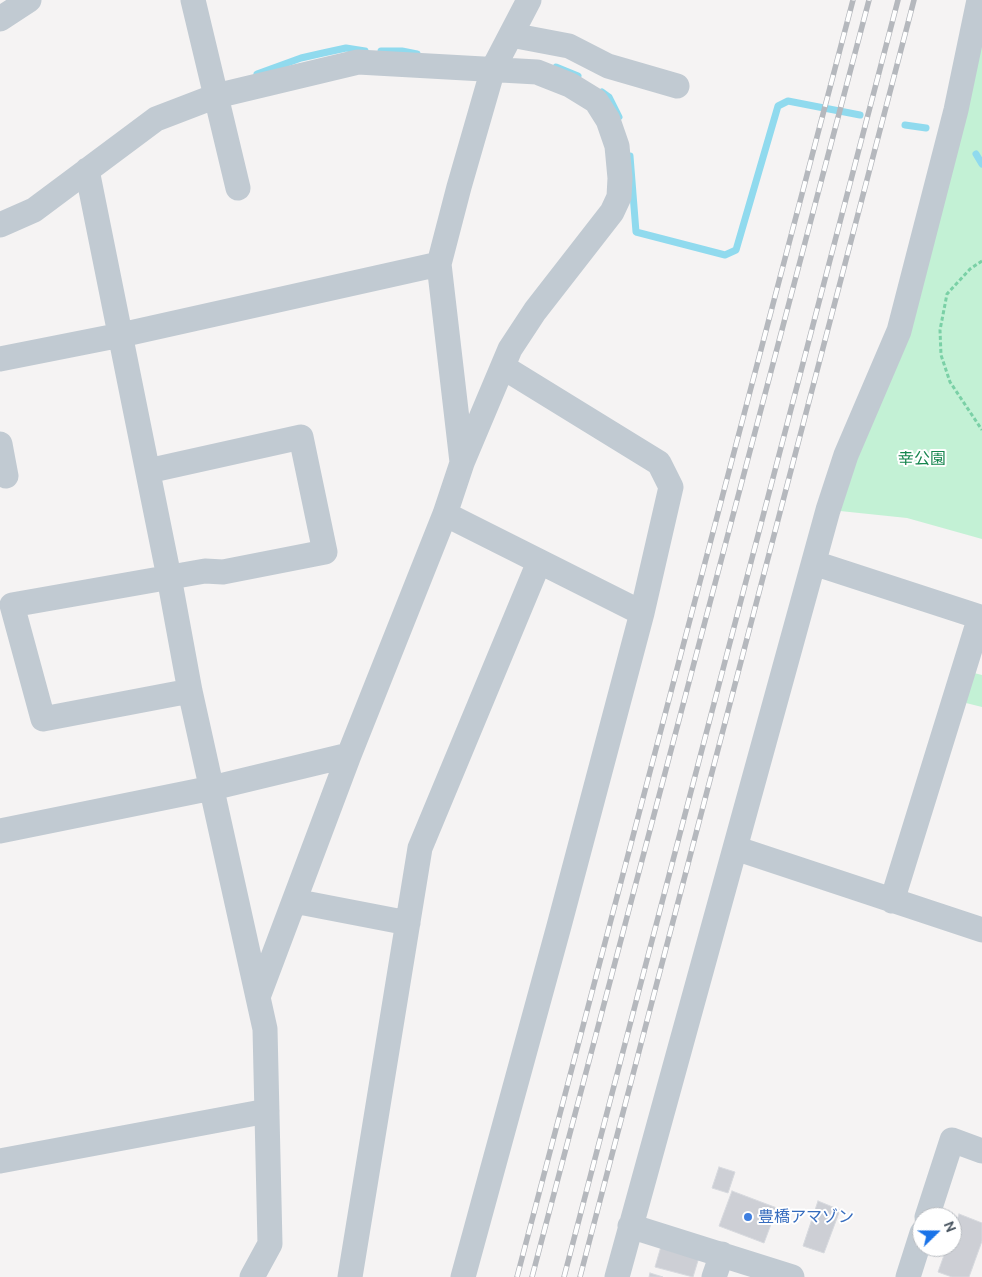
<!DOCTYPE html>
<meta charset="utf-8">
<style>
body{margin:0}
#map{position:relative;width:982px;height:1277px;overflow:hidden;background:#f5f3f3;font-family:Ubuntu,sans-serif}
canvas{display:block}
.north{position:absolute;left:912px;top:1207px;width:50px;height:50px;box-sizing:border-box;background:#fff;border:1px solid #b7bbc0;border-radius:50%;rotate:68deg;font-size:14px;font-weight:700;line-height:20px;text-align:center;color:#4a5661}
.north::after{content:'';display:block;margin:auto;width:18px;height:22px;background:#1a73e8;clip-path:polygon(50% 0,100% 100%,50% 72%,0 100%)}
</style>
<div id="map">
<canvas width="982" height="1277"></canvas>
<div class="north">N</div>
</div>
<script>
const ctx = document.querySelector('canvas').getContext('2d');
ctx.lineJoin = 'round';
function fill(path, color) { ctx.fillStyle = color; ctx.fill(path, 'evenodd'); }
const toPath = rows => new Path2D(rows.map(r => 'M' + r).join(''));
function trace(path, color, width, dash) { ctx.strokeStyle = color; ctx.lineWidth = width; ctx.lineCap = dash ? 'butt' : 'round'; ctx.setLineDash(dash || []); ctx.stroke(path); }
function write(font, color, halo, rows, align = 'center') {
  ctx.font = font + ' Ubuntu,"Noto Sans JP",sans-serif'; ctx.lineWidth = 4; ctx.setLineDash([]); ctx.textBaseline = 'middle'; ctx.strokeStyle = halo; ctx.fillStyle = color; for (const [text, x, y, turn = 0] of rows) {
    ctx.save(); ctx.translate(x, y); ctx.rotate((+turn || 0) * Math.PI / 180); ctx.textAlign = isNaN(turn) ? turn : align; if (halo) ctx.strokeText(text, 0, 0); ctx.fillText(text, 0, 0); ctx.restore();
  }
}
const green = toPath([
 [982,42,982,539,907,518,840,511],
 [974,673,982,675,982,707,966,703]
]);
const stream = toPath([
 [381,51,402,51,417,54],
 [556,67,578,76],
 [257,74,301,58,323,53,346,48,365,51],
 [602,92,609,97,619,117],
 [905,125,926,128],
 [976,154,982,164],
 [630,156,636,232,725,255,736,250,778,106,788,101,860,115]
]);
const building = toPath([
 [719,1167,735,1172,728,1193,712,1188,719,1167],
 [732,1191,777,1208,764,1243,719,1226,732,1191],
 [818,1201,840,1210,824,1253,803,1246,818,1201],
 [959,1214,982,1223,982,1241,969,1277,952,1277,938,1272,947,1247,952,1247,952,1234,959,1214],
 [662,1243,700,1254,693,1277,655,1267,662,1243],
 [650,1273,663,1277,649,1277,650,1273]
]);
const path = toPath([
 [982,261,970,269,947,294,940,330,941,355,950,382,982,430]
]);
const street = toPath([
 [193,0,238,188],
 [0,19,29,0],
 [511,35,569,46,608,66,677,86],
 [87,170,169,577,190,691,265,1029,270,1244,252,1277],
 [0,225,34,210,156,119,216,96,358,62,537,72,570,85,596,101,608,120,617,146,620,178,619,197,612,212,535,311,510,349,462,463,445,514,349,755,258,997],
 [0,359,121,335,439,264],
 [0,444,6,476],
 [462,462,439,264,459,187,493,69,529,0],
 [148,471,301,437,325,552,223,572,205,571,12,605,43,719,190,691],
 [445,514,642,613],
 [814,563,980,617,892,901],
 [0,831,212,788,349,755],
 [735,848,982,930],
 [294,901,408,923],
 [0,1161,267,1111],
 [927,1217,952,1140,982,1151],
 [630,1226,792,1277],
 [350,1277,420,848,539,562],
 [463,1277,559,926,642,613,671,487,659,463,503,367],
 [617,1277,828,510,846,455,899,331,956,110,979,0],
 [714,1277,722,1254],
 [908,1277,922,1233]
]);
const rail = toPath([
 [517,1277,853,0],
 [532,1277,869,0],
 [564,1277,898,0],
 [580,1277,914,0]
]);
const markers = [
 [748,1217,5,"#3f7fe0"]
];
const parkNames = [
 ["幸公園",922,459]
];
const shopNames = [
 ["豊橋アマゾン",758,1217]
];
fill(green, '#c3f1d5');
trace(stream, '#90daee', 7);
fill(building, '#cdcfd5');
trace(building, '#d7d9de', 1);
trace(path, '#7ad0a6', 3, [4, 2.5]);
trace(street, '#c1cad2', 25);
trace(rail, '#b5b8bd', 5.5);
trace(rail, '#fff', 4, [11]);
for (const [x, y, r, color] of markers) { const dot = new Path2D(); dot.arc(x, y, r, 0, 2 * Math.PI); ctx.fillStyle = color; ctx.fill(dot); trace(dot, '#fff', 2); }
write('16px', '#17864f', '#fff', parkNames);
write('16px', '#366cbe', '#fff', shopNames, 'left');
</script>
